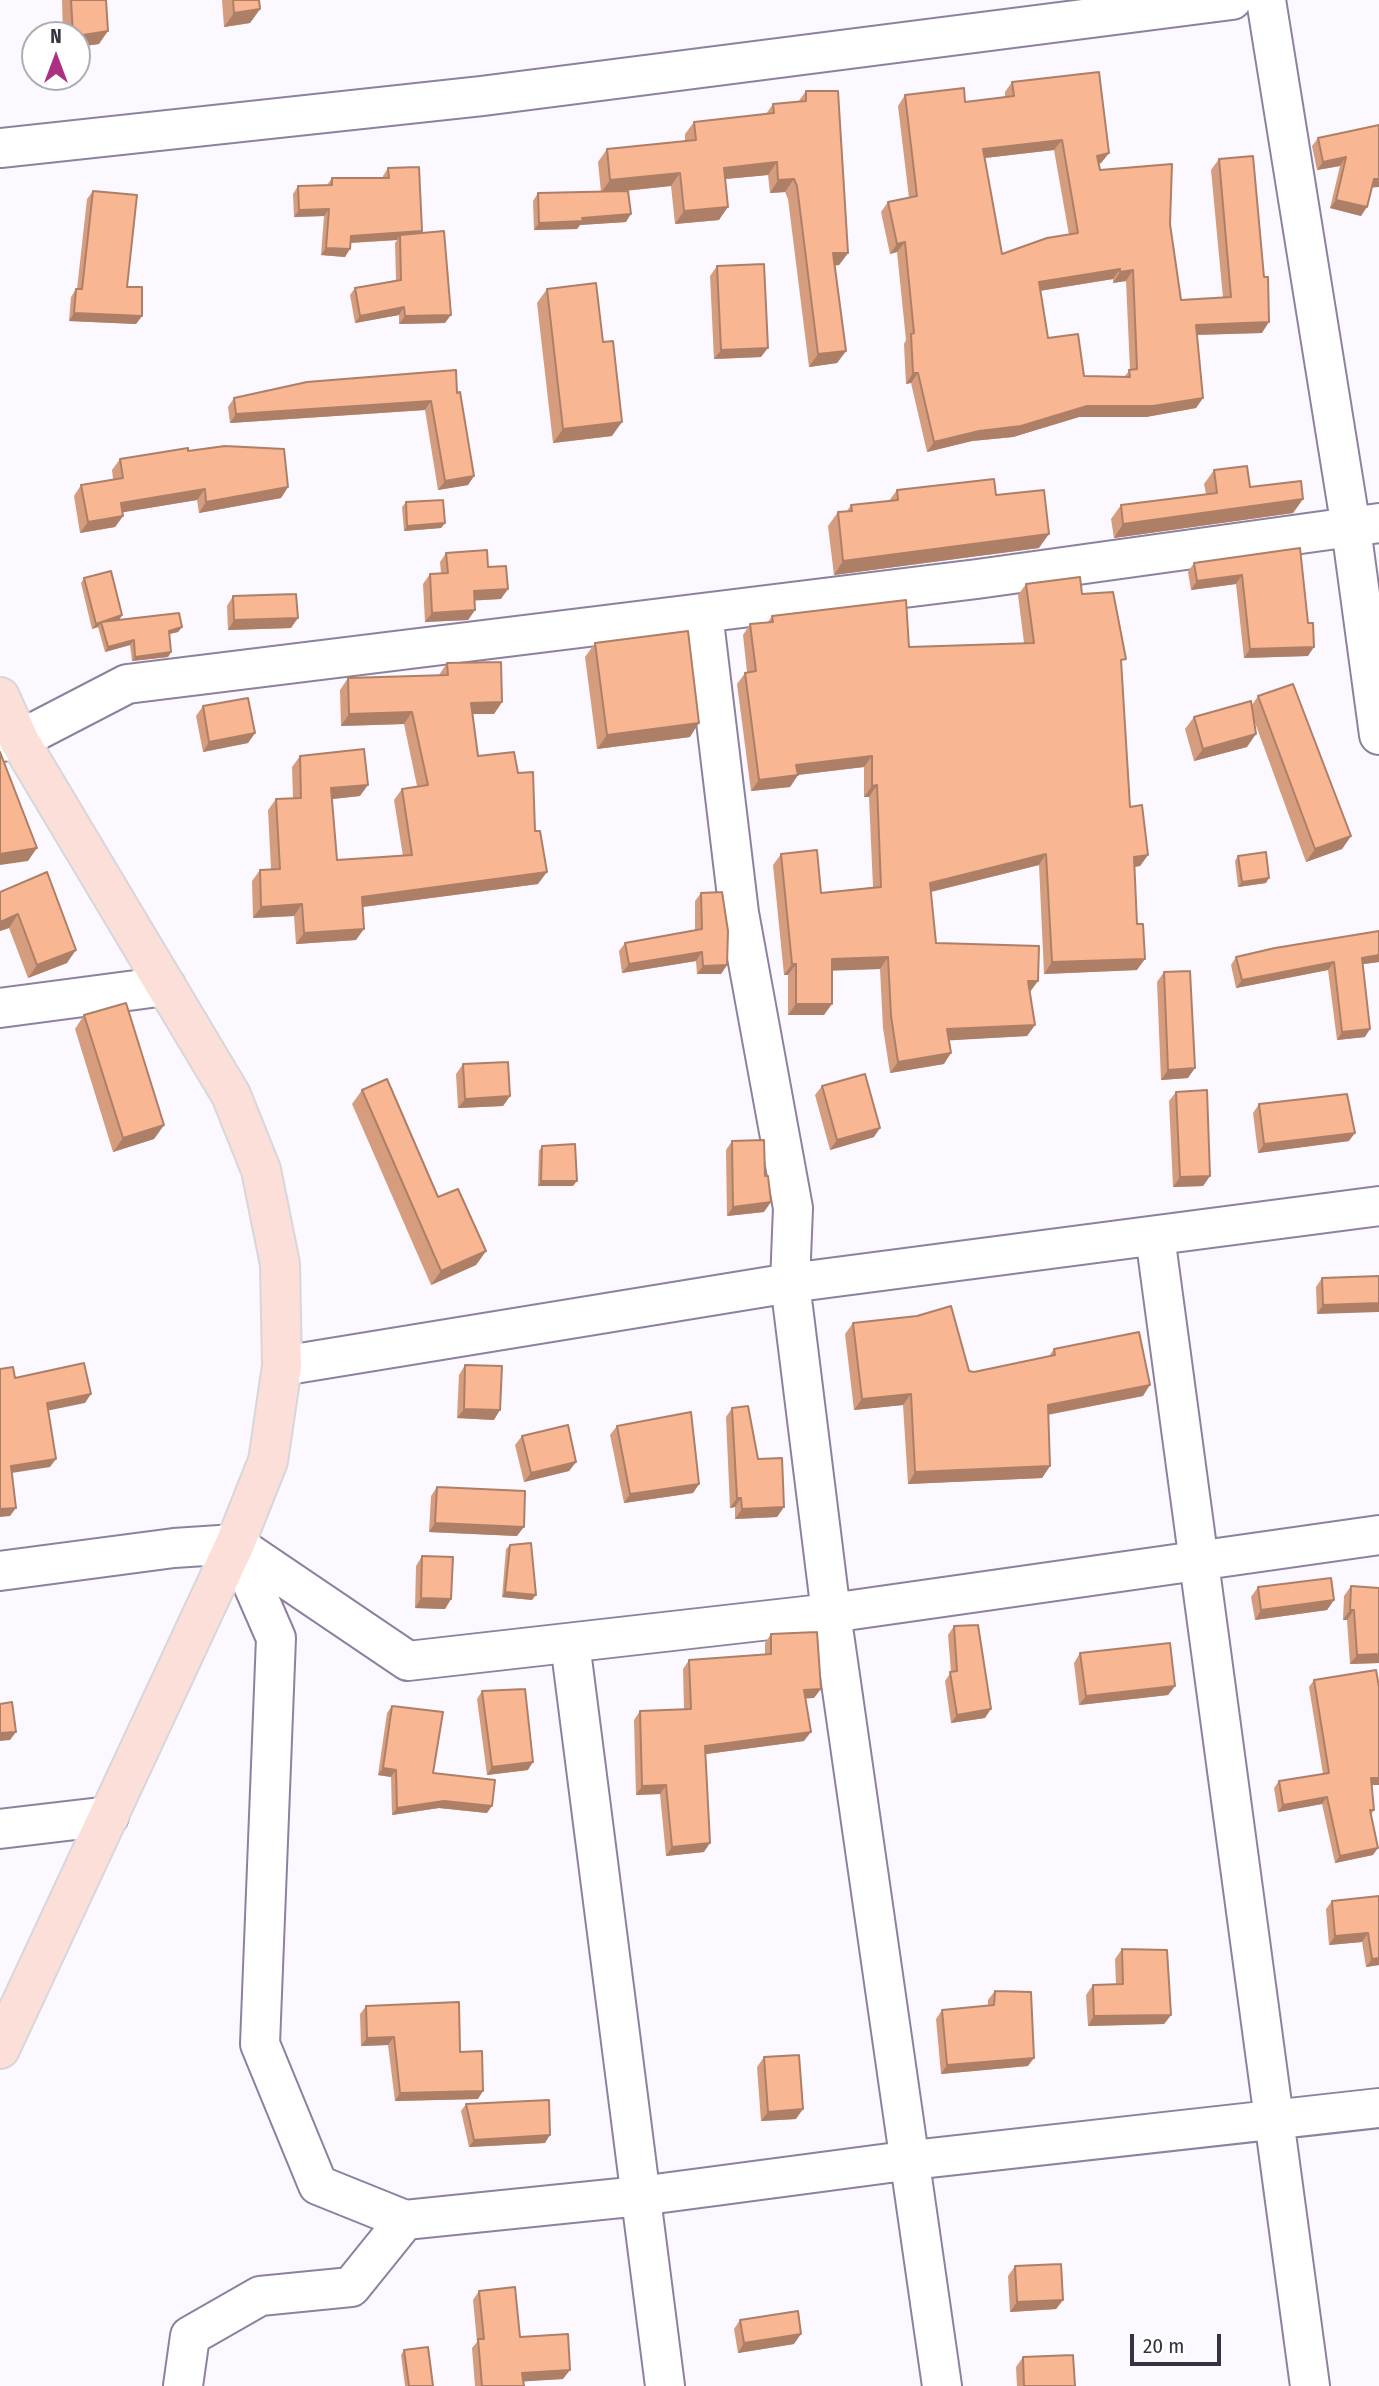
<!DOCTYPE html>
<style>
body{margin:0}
#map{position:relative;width:1379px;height:2386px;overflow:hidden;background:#fbf8ff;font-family:"Fira Sans Condensed",sans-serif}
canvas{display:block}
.north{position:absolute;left:21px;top:21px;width:70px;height:70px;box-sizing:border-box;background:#fff;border:2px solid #afadb2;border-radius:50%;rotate:0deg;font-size:19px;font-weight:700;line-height:28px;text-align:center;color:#37323f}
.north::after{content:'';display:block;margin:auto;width:24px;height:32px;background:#ac3082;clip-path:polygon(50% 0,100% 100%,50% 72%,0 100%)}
.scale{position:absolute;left:1130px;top:2334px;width:91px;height:32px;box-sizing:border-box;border:4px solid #37323f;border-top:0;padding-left:9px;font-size:21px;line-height:24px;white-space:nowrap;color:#37323f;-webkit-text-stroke:5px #fff;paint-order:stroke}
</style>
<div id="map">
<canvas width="1379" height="2386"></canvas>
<div class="north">N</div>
<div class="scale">20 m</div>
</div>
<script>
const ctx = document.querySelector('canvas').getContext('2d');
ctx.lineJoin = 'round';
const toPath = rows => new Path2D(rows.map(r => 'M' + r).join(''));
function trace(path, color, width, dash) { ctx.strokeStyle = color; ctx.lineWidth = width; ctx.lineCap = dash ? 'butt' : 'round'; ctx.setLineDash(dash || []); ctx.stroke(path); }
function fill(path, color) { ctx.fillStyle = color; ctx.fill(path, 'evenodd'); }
const minor = toPath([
 [1266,0,1351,528,1379,735],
 [0,148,482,96,1232,0],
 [703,613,739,913,793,1208,790,1283,1379,1206],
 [0,742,19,740,127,684,977,579,1379,523],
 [0,1008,166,986],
 [1155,1236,1310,2386],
 [282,1366,790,1283,831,1613,942,2386],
 [235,1544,276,1638,260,2044,318,2185,405,2220,640,2196,912,2160,1379,2108],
 [0,1571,174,1548,235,1544,408,1661,831,1613,1379,1535],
 [570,1643,665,2386],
 [0,1829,109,1816],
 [183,2386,190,2336,260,2296,351,2287,405,2220]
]);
const major = toPath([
 [0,697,19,740,231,1095,261,1170,280,1264,282,1366,268,1461,235,1544,0,2049]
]);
const wall = toPath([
 [62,0,106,0,99,44,77,47,77,35,63,35],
 [222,0,259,0,260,9,250,23,224,27],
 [1012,82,1109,153,1101,163,1099,164,1100,170,1170,224,1181,300,1223,298,1211,170,1219,159,1262,333,1197,335,1203,398,1196,408,1146,417,1079,417,1013,437,972,441,927,452,911,383,906,384,904,344,906,340,897,252,890,254,881,212,888,202,909,198,898,106,905,95,965,102,1005,97,1005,92],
 [1054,150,1069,235,1002,254,984,158],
 [1113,279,1113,283,1126,281,1130,370,1124,377,1084,376,1048,338,1040,291],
 [806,91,848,253,839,265,834,266,846,351,837,363,809,367,788,199,785,192,770,193,768,175,725,179,719,220,675,224,671,186,617,192,626,222,580,225,577,229,534,230,533,201,538,193,601,192,598,162,607,149,685,141,685,134,694,122,766,114,773,104,798,102],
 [1379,125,1372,187,1361,216,1330,208,1340,166,1317,170,1312,146,1318,138],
 [388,168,421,233,445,323,399,324,399,315,355,323,350,295,355,288,396,280,395,243,397,240,351,243,345,257,321,255,324,216,294,217,293,194,298,186,327,185,332,178,383,178,383,176],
 [93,191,127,287,142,316,136,324,69,321,71,297,76,289,77,289,87,199],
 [717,266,761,357,714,359,710,276],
 [547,289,612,436,553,443,537,303],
 [457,393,474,476,468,485,438,490,425,410,230,423,228,407,234,398],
 [188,451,288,487,281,498,199,513,197,500,122,512,123,516,115,527,80,533,74,496,81,485,113,479,112,470,120,459],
 [1214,470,1250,487,1303,499,1293,513,1114,538,1111,519,1121,505,1206,494,1204,484],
 [897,490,996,495,1039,548,834,575,828,526,838,512,847,511,851,505,889,501],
 [406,502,445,523,441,528,404,531,402,507],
 [1300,548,1308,656,1244,658,1236,584,1191,590,1188,572,1194,563],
 [446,553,488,567,501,599,474,600,475,610,468,620,425,622,423,584,430,574,441,573,440,562],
 [84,578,122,615,119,620,182,627,178,632,169,634,171,652,168,657,132,661,130,645,105,652,98,627,92,629,81,583],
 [1026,584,1082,594,1121,666,1130,807,1148,855,1140,866,1134,867,1137,970,1044,974,1039,865,931,892,936,943,1030,992,1035,1025,1027,1036,949,1040,944,1064,890,1073,883,1028,880,969,832,970,824,1015,788,1015,788,975,784,975,773,865,781,854,821,893,873,887,869,797,864,797,864,767,798,775,790,787,751,791,737,684,745,673,747,672,743,635,750,624,768,622,772,616,909,647,1024,643,1018,595],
 [233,596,291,628,228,630,227,606],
 [595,643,690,737,597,749,585,657],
 [447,663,502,702,494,714,473,714,478,756,538,884,363,907,356,940,296,944,294,916,253,918,252,881,260,870,271,869,268,810,276,799,293,798,292,767,300,756,360,796,332,799,337,860,403,856,394,800,402,789,417,786,404,724,341,726,340,690,348,678,439,675],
 [1258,696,1351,836,1342,849,1306,862,1254,720,1247,747,1194,761,1185,729,1194,717,1252,705],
 [203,706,255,733,248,743,203,752,196,716],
 [1238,856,1266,883,1238,887,1235,861],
 [0,892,67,963,28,978,9,928,0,931],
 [701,893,727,965,721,974,697,974,696,961,622,973,619,951,625,943,695,930,695,901],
 [1379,931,1379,962,1363,964,1365,1037,1337,1040,1328,970,1236,988,1231,965,1236,957],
 [1164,972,1188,1078,1161,1080,1157,982],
 [84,1015,164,1125,154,1139,113,1152,75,1029],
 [463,1064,510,1096,503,1106,458,1108,456,1074],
 [822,1086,874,1137,830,1150,815,1095],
 [362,1090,438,1197,486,1251,476,1265,431,1285,352,1104],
 [1176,1092,1210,1176,1203,1186,1173,1187,1169,1101],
 [1259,1104,1349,1141,1258,1153,1253,1113],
 [732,1141,764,1212,727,1216,726,1150],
 [542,1146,573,1186,538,1186,539,1151],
 [1379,1276,1317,1314,1316,1287,1322,1278],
 [853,1323,974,1372,1049,1356,1054,1349,1143,1396,1048,1415,1050,1466,1042,1478,908,1484,903,1405,854,1410,845,1334],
 [465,1365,494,1420,457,1418,459,1375],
 [732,1408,758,1459,784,1507,777,1517,735,1519,735,1507,730,1508,726,1417],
 [617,1426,699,1484,693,1493,624,1503,610,1435],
 [522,1436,576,1462,569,1471,524,1482,515,1445],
 [437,1487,517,1536,429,1532,431,1496],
 [510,1545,532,1600,502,1597,506,1549],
 [422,1556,451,1599,445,1609,415,1608,416,1566],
 [1351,1586,1379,1663,1350,1664,1347,1620,1343,1620,1344,1596],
 [1258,1587,1334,1600,1327,1610,1255,1620,1251,1597],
 [954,1626,985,1718,951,1723,945,1681,951,1672,948,1635],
 [771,1634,814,1698,805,1698,804,1741,706,1754,704,1852,666,1856,660,1794,636,1795,634,1720,640,1711,684,1710,683,1669,689,1660,765,1654,765,1643],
 [1080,1653,1175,1686,1168,1695,1079,1705,1074,1663],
 [1314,1680,1379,1687,1379,1785,1372,1785,1374,1810,1371,1815,1373,1855,1335,1863,1322,1804,1278,1812,1274,1788,1279,1781,1323,1774,1309,1687],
 [482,1691,528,1770,487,1775,477,1699],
 [392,1706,433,1773,487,1813,439,1808,392,1815,391,1777,378,1775,387,1713],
 [1379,1896,1379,1965,1366,1967,1362,1942,1329,1945,1326,1909,1332,1901],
 [1122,1949,1171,2015,1164,2024,1088,2026,1086,1995,1093,1985,1116,1984,1115,1959],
 [995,1991,1028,2066,941,2074,936,2019,942,2010,988,2006,988,2000],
 [366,2006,478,2099,395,2101,388,2045,361,2046,360,2014],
 [764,2057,796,2119,761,2121,757,2067],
 [466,2104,545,2143,469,2147,461,2111],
 [1015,2266,1063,2300,1056,2309,1010,2312,1008,2276],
 [479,2291,520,2337,563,2379,523,2381,524,2386,475,2386,472,2348,477,2342,473,2300],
 [740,2320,794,2344,738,2353,734,2329],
 [404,2350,433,2386,405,2386,401,2355],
 [1023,2357,1075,2386,1017,2386,1016,2367]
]);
const shadedWall = toPath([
 [260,9,250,23,224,27,234,13],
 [108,31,99,44,77,47,77,36],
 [1062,140,1054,150,976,159,983,149],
 [1109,153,1101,163,1090,167,1097,156],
 [1346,157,1340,166,1317,170,1323,162],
 [777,162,768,175,715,180,724,168],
 [680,173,671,186,601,193,610,180],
 [794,179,785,192,770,193,778,180],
 [1374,179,1379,179,1379,187,1368,188],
 [1336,200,1367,207,1361,216,1330,208],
 [728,207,719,220,675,224,684,211],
 [329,209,324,216,294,217,299,210],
 [631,214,626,222,580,225,577,229,534,230,539,223],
 [422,231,417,238,400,235,397,240,346,243,351,236],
 [905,242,897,252,890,254,897,244],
 [326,248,350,249,345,257,321,255],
 [833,253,848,253,839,265,824,266],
 [1120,269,1113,279,1032,292,1039,282],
 [1133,270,1126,281,1113,283,1120,272],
 [404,307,399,315,355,323,360,316],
 [74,313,142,316,136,324,69,321],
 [451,315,445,323,399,324,405,316],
 [1269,322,1262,333,1189,335,1196,325],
 [768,348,761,357,714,359,721,350],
 [846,351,837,363,809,367,818,354],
 [913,373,918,373,911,383,906,384],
 [1203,398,1196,408,1146,417,1079,417,1013,437,972,441,927,452,934,442,1087,406],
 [431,401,425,410,230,423,236,414],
 [622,422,612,436,553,443,563,429],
 [474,476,468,485,438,490,445,481],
 [288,487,281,498,199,513,206,502],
 [205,489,197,500,113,514,121,503],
 [1303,499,1293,513,1114,538,1123,524],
 [123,516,115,527,80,533,88,522],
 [445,523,441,528,404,531,407,526],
 [1049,534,1039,548,834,575,843,561],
 [1242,575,1236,584,1191,590,1197,581],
 [508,589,501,599,467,601,474,591],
 [475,610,468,620,425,622,432,613],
 [122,615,119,620,101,622,98,627,92,629,96,624],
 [298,618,291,628,228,630,234,620],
 [182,627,178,632,165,635,169,631],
 [134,640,130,645,105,652,108,647],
 [1314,647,1308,656,1244,658,1250,649],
 [171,652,168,657,132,661,135,657],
 [502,702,494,714,463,714,471,703],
 [412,712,404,724,341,726,349,714],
 [699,723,690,737,597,749,607,735],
 [255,733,248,743,203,752,209,742],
 [1256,734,1247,747,1194,761,1203,749],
 [872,756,864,767,788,776,796,765],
 [798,775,790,787,751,791,759,780],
 [368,785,360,796,323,800,331,788],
 [877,785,869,797,864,797,872,786],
 [1351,836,1342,849,1306,862,1315,849],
 [37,848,28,861,0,865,0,854],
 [1046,854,1039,865,922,894,930,883],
 [1148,855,1140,866,1126,868,1134,857],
 [547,872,538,884,354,908,362,897],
 [1269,878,1266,883,1238,887,1242,882],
 [302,904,294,916,253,918,261,907],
 [18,914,9,928,0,931,0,922],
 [364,929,356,940,296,944,304,933],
 [76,950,67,963,28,978,37,965],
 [702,952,696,961,622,973,629,964],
 [1379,955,1379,962,1357,965,1362,958],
 [888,957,880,969,824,971,832,959],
 [1145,959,1137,970,1044,974,1052,962],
 [1334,962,1328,970,1236,988,1242,980],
 [792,964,796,964,788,975,784,975],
 [727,965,721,974,697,974,703,966],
 [1028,981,1038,981,1030,992],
 [796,1004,832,1004,824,1015,788,1015],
 [1035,1025,1027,1036,939,1041,947,1029],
 [1370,1029,1365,1037,1337,1040,1342,1032],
 [951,1053,944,1064,890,1073,898,1062],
 [1195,1068,1188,1078,1161,1080,1168,1070],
 [510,1096,503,1106,458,1108,465,1099],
 [164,1125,154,1139,113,1152,123,1138],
 [880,1128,874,1137,830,1150,837,1140],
 [1355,1133,1349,1141,1258,1153,1264,1144],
 [1210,1176,1203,1186,1173,1187,1180,1177],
 [541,1181,577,1181,573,1186,538,1186],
 [771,1202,764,1212,727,1216,733,1207],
 [486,1251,476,1265,431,1285,441,1271],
 [1379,1303,1379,1312,1317,1314,1323,1305],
 [1150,1385,1143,1396,1040,1416,1048,1405],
 [91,1394,85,1403,41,1412,47,1403],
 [911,1394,903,1405,854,1410,862,1399],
 [464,1409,500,1410,494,1420,457,1418],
 [56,1459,50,1467,5,1474,11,1466],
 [576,1462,569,1471,524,1482,531,1473],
 [1050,1466,1042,1478,908,1484,915,1472],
 [699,1484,693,1493,624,1503,630,1494],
 [737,1498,741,1498,735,1507,730,1508],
 [784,1507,777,1517,735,1519,742,1509],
 [16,1508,10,1516,0,1517,0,1509],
 [435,1523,524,1527,517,1536,429,1532],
 [505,1592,536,1595,532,1600,502,1597],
 [421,1598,451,1599,445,1609,415,1608],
 [1334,1600,1327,1610,1255,1620,1261,1610],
 [1350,1610,1354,1610,1347,1620,1343,1620],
 [1379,1654,1379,1663,1350,1664,1357,1655],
 [1175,1686,1168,1695,1079,1705,1086,1696],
 [821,1689,814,1698,798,1699,804,1690],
 [991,1709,985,1718,951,1723,957,1715],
 [16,1732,10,1740,0,1741,0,1733],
 [811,1732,804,1741,699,1755,705,1746],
 [533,1762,528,1770,487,1775,492,1767],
 [383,1768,396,1770,391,1777,378,1775],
 [1371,1778,1379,1778,1379,1785,1366,1785],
 [666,1785,660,1794,636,1795,642,1786],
 [1327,1797,1322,1804,1278,1812,1283,1805],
 [444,1801,492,1806,487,1813,439,1808,392,1815,397,1808],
 [710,1843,704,1852,666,1856,672,1847],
 [1378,1848,1373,1855,1335,1863,1340,1856],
 [1368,1933,1362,1942,1329,1945,1335,1936],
 [1379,1958,1379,1965,1366,1967,1372,1959],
 [1171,2015,1164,2024,1088,2026,1094,2016],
 [394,2037,388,2045,361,2046,367,2038],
 [1034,2058,1028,2066,941,2074,947,2065],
 [483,2091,478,2099,395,2101,400,2093],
 [803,2109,796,2119,761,2121,768,2112],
 [550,2135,545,2143,469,2147,474,2140],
 [1063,2300,1056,2309,1010,2312,1017,2302],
 [801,2334,794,2344,738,2353,744,2343],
 [570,2370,563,2379,516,2382,522,2373]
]);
const building = toPath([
 [71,0,106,0,108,31,77,36,73,35,71,0],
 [233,0,259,0,260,9,234,13,233,0],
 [1099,72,1109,153,1097,156,1100,170,1172,164,1170,224,1181,300,1231,297,1219,159,1253,156,1264,277,1268,277,1269,322,1196,325,1203,398,1153,406,1087,406,1021,426,979,431,934,442,918,373,913,373,911,334,914,333,905,242,897,244,888,202,917,196,905,95,964,88,965,102,1014,96,1012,82,1099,72],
 [1062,140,1078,233,1047,238,1002,254,983,149,1062,140],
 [1120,269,1120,272,1133,270,1137,369,1129,370,1130,377,1084,376,1078,334,1048,338,1039,282,1120,269],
 [806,91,838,91,848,253,833,253,846,351,818,354,797,186,794,179,778,180,777,162,724,168,728,207,684,211,680,173,610,180,607,149,696,140,694,122,774,113,773,104,806,101,806,91],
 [1379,125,1379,179,1374,179,1367,207,1336,200,1346,157,1323,162,1318,138,1379,125],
 [419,167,422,231,351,236,350,249,326,248,329,209,299,210,298,186,332,185,332,178,389,178,388,168,419,167],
 [93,191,137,195,127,287,142,287,142,316,74,313,76,289,82,289,93,191],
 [628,191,631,214,582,218,583,221,539,223,538,193,628,191],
 [444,231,451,315,405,316,404,307,360,316,355,288,401,280,400,235,444,231],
 [764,264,768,348,721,350,717,266,764,264],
 [596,283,603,342,613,341,622,422,563,429,547,289,596,283],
 [456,370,457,393,460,392,474,476,445,481,431,401,236,414,234,398,307,382,456,370],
 [225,446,284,449,288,487,206,502,205,489,121,503,123,516,88,522,81,485,123,478,120,459,188,448,188,451,225,446],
 [1247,466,1250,487,1301,481,1303,499,1123,524,1121,505,1217,493,1214,470,1247,466],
 [994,479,996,495,1044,490,1049,534,843,561,838,512,852,511,851,505,898,500,897,490,994,479],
 [443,500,445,523,407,526,406,502,443,500],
 [1300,548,1308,623,1313,623,1314,647,1250,649,1242,575,1197,581,1194,563,1300,548],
 [487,550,488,567,506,566,508,589,474,591,475,610,432,613,430,574,448,573,446,553,487,550],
 [111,571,122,615,96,624,84,578,111,571],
 [1080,577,1082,594,1113,592,1126,659,1121,660,1130,807,1142,805,1148,855,1134,857,1137,924,1143,924,1145,959,1052,962,1046,854,930,883,936,943,1039,946,1038,981,1028,981,1035,1025,947,1029,951,1053,898,1062,891,1016,888,957,832,959,832,1004,796,1004,796,964,792,964,781,854,817,850,821,893,881,887,877,785,872,786,872,756,796,765,798,775,759,780,745,673,756,671,750,624,773,622,772,616,906,600,909,647,1034,643,1026,584,1080,577],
 [296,594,298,618,234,620,233,596,296,594],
 [179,613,182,627,169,631,171,652,135,657,134,640,108,647,101,622,179,613],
 [688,631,699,723,607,735,595,643,688,631],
 [501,662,502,702,471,703,478,756,514,752,518,773,533,772,535,831,540,831,547,872,362,897,364,929,304,933,302,904,261,907,260,870,280,869,276,799,301,798,300,756,364,749,368,785,331,788,337,860,412,855,402,789,428,785,412,712,349,714,348,678,448,675,447,663,501,662],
 [1293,684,1351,836,1315,849,1258,696,1293,684],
 [248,698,255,733,209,742,203,706,248,698],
 [1251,701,1256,734,1203,749,1194,717,1251,701],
 [0,752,37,848,0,854,0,752],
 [1266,852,1269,878,1242,882,1238,856,1266,852],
 [47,872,76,950,37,965,18,914,0,922,0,892,47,872],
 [722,892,728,931,727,965,703,966,702,952,629,964,625,943,702,929,701,893,722,892],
 [1379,931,1379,955,1362,958,1370,1029,1342,1032,1334,962,1242,980,1236,957,1275,948,1379,931],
 [1190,971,1195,1068,1168,1070,1164,972,1190,971],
 [126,1003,164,1125,123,1138,84,1015,126,1003],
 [508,1062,510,1096,465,1099,463,1064,508,1062],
 [865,1074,880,1128,837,1140,822,1086,865,1074],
 [387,1079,438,1197,458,1189,486,1251,441,1271,362,1090,387,1079],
 [1207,1090,1210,1176,1180,1177,1176,1092,1207,1090],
 [1347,1094,1355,1133,1264,1144,1259,1104,1347,1094],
 [764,1140,765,1176,768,1176,771,1202,733,1207,732,1141,764,1140],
 [575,1144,577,1181,541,1181,542,1146,575,1144],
 [1379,1276,1379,1303,1323,1305,1322,1278,1379,1276],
 [951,1306,969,1371,974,1372,1055,1355,1054,1349,1139,1332,1150,1385,1048,1405,1050,1466,915,1472,911,1394,862,1399,853,1323,917,1316,951,1306],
 [84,1363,91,1394,47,1403,56,1459,11,1466,16,1508,0,1509,0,1369,13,1367,15,1378,84,1363],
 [465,1365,502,1366,500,1410,464,1409,465,1365],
 [748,1406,758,1459,782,1458,784,1507,742,1509,741,1498,737,1498,732,1408,748,1406],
 [691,1412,699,1484,630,1494,617,1426,691,1412],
 [568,1425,576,1462,531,1473,522,1436,568,1425],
 [437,1487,525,1491,524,1527,435,1523,437,1487],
 [531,1543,536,1595,505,1592,510,1545,531,1543],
 [422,1556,453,1557,451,1599,421,1598,422,1556],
 [1331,1578,1334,1600,1261,1610,1258,1587,1331,1578],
 [1351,1586,1379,1588,1379,1654,1357,1655,1354,1610,1350,1610,1351,1586],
 [978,1625,991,1709,957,1715,950,1672,957,1671,954,1626,978,1625],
 [817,1632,821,1689,804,1690,811,1732,705,1746,710,1843,672,1847,666,1785,642,1786,640,1711,691,1709,689,1660,771,1654,771,1634,817,1632],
 [1170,1643,1175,1686,1086,1696,1080,1653,1170,1643],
 [1376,1670,1379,1687,1379,1778,1371,1778,1374,1810,1370,1810,1378,1848,1340,1856,1327,1797,1283,1805,1279,1781,1329,1773,1314,1680,1376,1670],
 [525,1689,533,1762,492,1767,482,1691,525,1689],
 [12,1702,16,1732,0,1733,0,1704,12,1702],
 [392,1706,443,1712,433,1773,495,1780,492,1806,444,1801,397,1808,396,1770,383,1768,392,1706],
 [1379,1896,1379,1958,1372,1959,1368,1933,1335,1936,1332,1901,1379,1896],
 [1122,1949,1167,1950,1171,2015,1094,2016,1093,1985,1123,1984,1122,1949],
 [995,1991,1031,1992,1034,2058,947,2065,942,2010,994,2005,995,1991],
 [459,2002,460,2052,482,2051,483,2091,400,2093,394,2037,367,2038,366,2006,459,2002],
 [799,2055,803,2109,768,2112,764,2057,799,2055],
 [549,2100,550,2135,474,2140,466,2104,549,2100],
 [1061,2264,1063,2300,1017,2302,1015,2266,1061,2264],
 [515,2287,520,2337,568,2334,570,2370,522,2373,524,2386,482,2386,478,2339,484,2339,479,2291,515,2287],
 [798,2311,801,2334,744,2343,740,2320,798,2311],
 [428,2347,433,2386,409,2386,404,2350,428,2347],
 [1073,2355,1075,2386,1024,2386,1023,2357,1073,2355]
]);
trace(minor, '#8d819f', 42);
trace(major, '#d7d6d9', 42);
trace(minor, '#fff', 38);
trace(major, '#fcdfd9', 38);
fill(wall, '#d59d7e');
fill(shadedWall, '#ae7f67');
fill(building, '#f8b693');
trace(building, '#ae7f67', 2);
</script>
